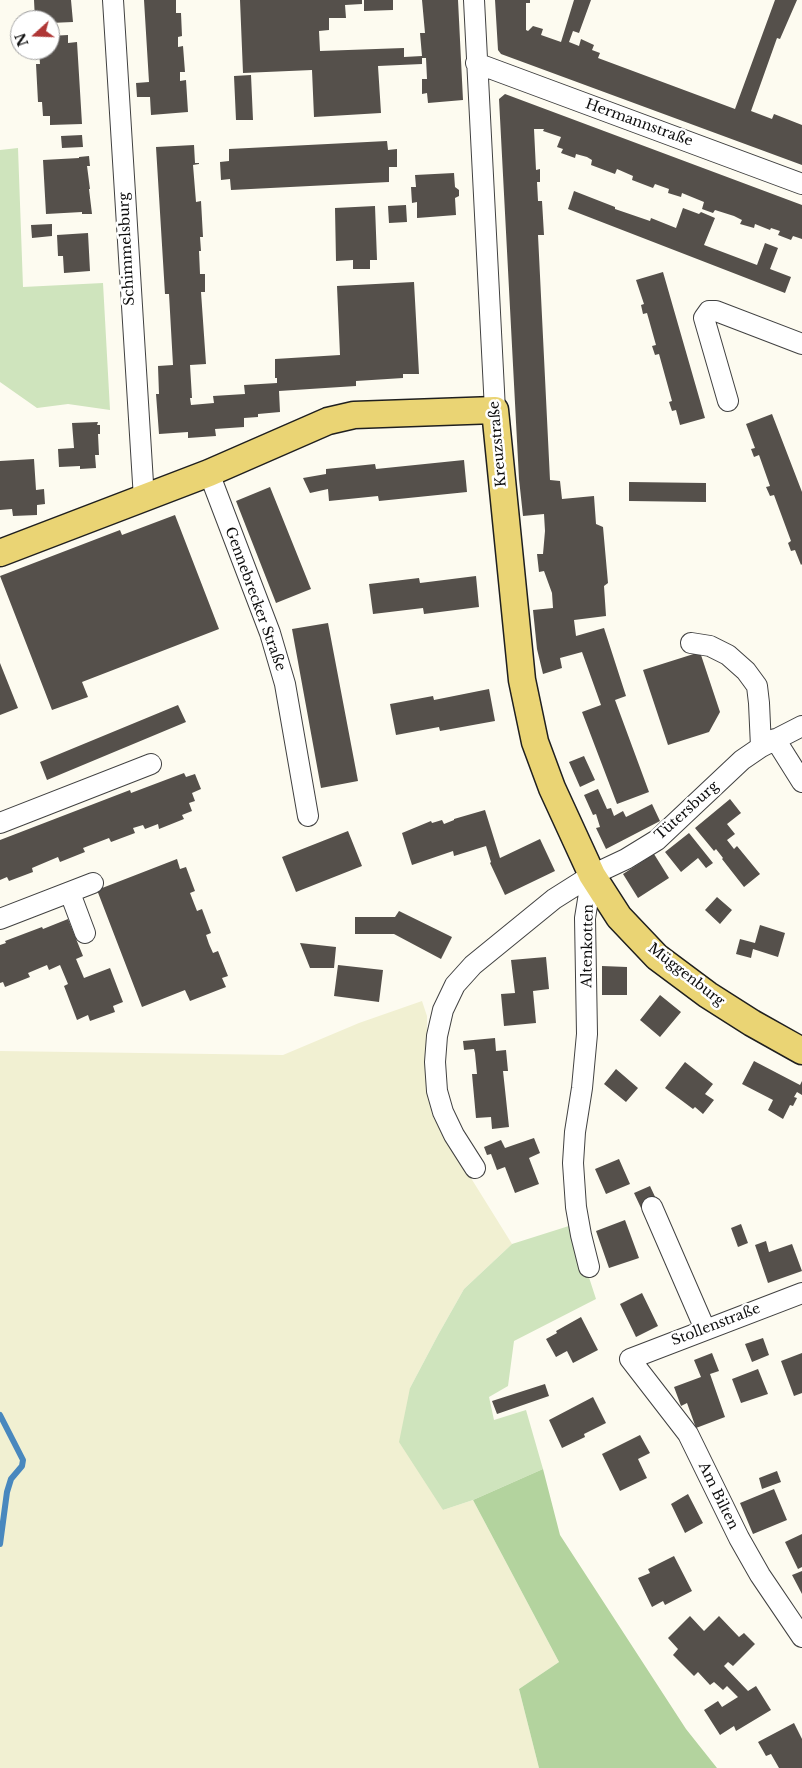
<!DOCTYPE html>
<meta charset="utf-8">
<style>
body{margin:0}
#map{position:relative;width:802px;height:1768px;overflow:hidden;background:#fdfbf0;font-family:"Libre Baskerville",serif}
canvas{display:block}
.north{position:absolute;left:10px;top:10px;width:50px;height:50px;box-sizing:border-box;background:#fff;border:1px solid #9f9f9f;border-radius:50%;rotate:250deg;font-size:14px;font-weight:700;line-height:20px;text-align:center;color:#0e0e0e}
.north::after{content:'';display:block;margin:auto;width:18px;height:22px;background:#af3635;clip-path:polygon(50% 0,100% 100%,50% 72%,0 100%)}
</style>
<div id="map">
<canvas width="802" height="1768"></canvas>
<div class="north">N</div>
</div>
<script>
const ctx = document.querySelector('canvas').getContext('2d');
ctx.lineJoin = 'round';
function fill(path, color) { ctx.fillStyle = color; ctx.fill(path, 'evenodd'); }
const toPath = rows => new Path2D(rows.map(r => 'M' + r).join(''));
function trace(path, color, width, dash) { ctx.strokeStyle = color; ctx.lineWidth = width; ctx.lineCap = dash ? 'butt' : 'round'; ctx.setLineDash(dash || []); ctx.stroke(path); }
function write(font, color, halo, rows, align = 'center') {
  ctx.font = font + ' "Libre Baskerville",serif'; ctx.lineWidth = 5; ctx.setLineDash([]); ctx.textBaseline = 'middle'; ctx.strokeStyle = halo; ctx.fillStyle = color; for (const [text, x, y, turn = 0] of rows) {
    ctx.save(); ctx.translate(x, y); ctx.rotate((+turn || 0) * Math.PI / 180); ctx.textAlign = isNaN(turn) ? turn : align; if (halo) ctx.strokeText(text, 0, 0); ctx.fillText(text, 0, 0); ctx.restore();
  }
}
const farmland = toPath([
 [422,1001,427,1016,427,1087,433,1117,512,1244,464,1289,438,1335,410,1388,443,1510,473,1500,559,1662,519,1689,539,1768,0,1768,0,1051,283,1055,359,1023]
]);
const green = toPath([
 [18,148,23,287,103,283,110,410,68,404,37,408,0,382,0,150],
 [572,1225,596,1299,514,1341,508,1386,489,1397,494,1420,526,1410,543,1469,473,1500,443,1510,399,1442,410,1388,438,1335,464,1289,512,1244]
]);
const forest = toPath([
 [543,1469,560,1535,686,1729,717,1768,539,1768,519,1689,559,1662,473,1500]
]);
const stream = toPath([
 [0,1415,23,1460,22,1466,11,1479,7,1492,0,1544]
]);
const building = toPath([
 [34,0,71,0,73,22,50,23,50,20,35,20],
 [144,0,176,0,176,13,181,13,182,36,178,37,178,47,183,46,185,72,180,72,180,81,186,80,188,112,151,115,150,97,137,97,136,83,149,82],
 [240,0,362,0,362,4,345,5,346,18,329,18,329,30,319,31,320,51,404,48,404,57,422,56,420,33,425,33,422,0,458,0,463,100,428,103,427,93,422,94,422,79,427,79,426,58,422,58,422,64,378,66,381,113,314,117,312,70,243,73],
 [364,0,393,0,393,10,364,11],
 [495,0,530,0,530,3,526,3,526,30,528,31,533,26,543,29,541,35,561,42,574,0,591,0,579,33,573,31,569,42,579,46,581,39,594,45,592,50,600,53,598,58,735,109,775,0,797,0,780,39,777,38,751,111,772,119,774,114,802,125,802,165,501,54,498,50],
 [17,23,20,23,20,37,17,38],
 [68,35,68,43,77,42,82,124,50,125,50,116,43,116,42,102,38,102,36,64,40,64,39,50,50,50,50,36],
 [251,75,253,120,236,120,234,76],
 [505,94,802,205,802,239,793,236,791,240,778,235,780,231,771,228,770,230,755,224,754,228,740,224,742,220,734,216,715,210,713,213,702,209,704,202,682,193,681,197,668,193,669,189,655,184,653,188,632,180,633,176,617,169,615,174,591,165,592,160,587,157,576,154,575,158,561,153,563,149,557,147,561,137,543,131,544,129,534,129,536,170,540,169,540,182,537,182,538,201,542,201,544,235,538,235,550,480,560,481,562,499,594,496,596,524,603,527,608,583,604,586,606,616,574,620,576,636,604,628,626,696,615,700,649,792,617,804,582,712,601,705,582,652,560,658,562,668,543,674,537,649,533,610,553,608,552,593,544,571,539,572,537,554,543,554,545,531,544,514,523,516,519,479,499,99],
 [82,135,83,147,62,148,61,136],
 [387,141,388,150,397,149,397,167,389,167,389,182,231,190,230,179,221,180,220,162,229,161,229,149],
 [194,145,195,163,199,163,199,164,193,165,196,202,201,201,203,237,200,237,201,251,199,251,200,274,205,274,205,292,201,292,206,364,190,365,192,398,190,398,191,405,214,403,213,396,245,394,244,385,277,383,277,378,275,378,275,359,340,355,337,286,414,282,419,374,403,374,403,378,356,381,356,386,279,391,280,412,258,414,258,417,244,418,244,427,215,429,216,436,188,438,188,432,159,434,156,394,159,394,158,366,173,365,169,294,165,294,156,147],
 [89,156,90,166,87,166,90,189,89,189,92,214,82,214,82,212,46,214,43,160,79,158,79,157],
 [454,173,455,187,459,190,459,196,455,198,456,215,417,218,417,202,412,203,411,187,416,187,415,175],
 [574,191,615,207,615,209,650,221,651,218,676,228,683,208,699,214,701,212,715,218,704,245,757,265,765,243,778,248,770,269,791,277,785,293,568,209],
 [406,205,407,222,389,223,388,206],
 [375,206,377,260,370,260,370,269,353,269,353,260,336,261,335,208],
 [52,224,52,236,32,238,31,225],
 [88,233,90,271,64,273,63,256,58,256,57,235],
 [663,272,705,418,680,425,676,410,672,411,669,402,672,401,659,354,655,355,652,346,656,345,647,313,643,314,641,305,644,304,636,280],
 [772,414,802,492,802,564,801,565,795,550,791,551,788,543,791,541,774,495,770,496,766,487,770,486,759,455,754,457,751,449,755,448,746,424],
 [98,422,97,425,100,425,100,434,98,434,99,455,95,455,96,468,80,469,80,466,59,467,58,449,74,448,72,423],
 [34,459,36,490,44,489,45,504,37,505,37,515,13,516,12,509,0,510,0,461],
 [464,460,467,492,379,501,378,496,329,501,328,489,310,493,303,478,326,474,326,469,375,464,376,469],
 [629,482,706,483,706,502,629,501],
 [270,487,311,589,276,603,236,501],
 [175,515,219,629,82,682,88,697,52,710,0,576,120,530,122,535],
 [476,576,479,607,424,614,423,608,373,614,369,584,419,578,420,583],
 [328,623,358,781,321,788,292,629],
 [700,652,720,712,709,732,668,745,643,670],
 [0,663,18,708,0,715],
 [489,689,495,721,440,731,439,727,396,735,390,704,433,696,434,700],
 [178,705,186,722,47,780,40,762],
 [584,756,595,780,580,787,569,762],
 [184,773,186,777,195,774,201,789,192,793,195,801,189,803,192,811,182,815,184,819,159,829,158,824,145,829,143,825,133,828,135,833,111,842,109,838,83,848,85,852,60,862,58,857,32,868,33,872,9,881,7,877,0,880,0,840,130,790,131,793],
 [598,789,607,809,611,808,614,816,623,811,626,817,652,804,660,821,606,849,596,828,600,827,596,814,593,815,584,795],
 [730,799,741,813,727,824,735,834,727,840,734,849,737,846,760,874,744,887,722,859,723,858,716,849,714,851,695,828],
 [485,810,500,858,540,839,555,871,505,895,490,863,491,862,486,846,454,856,453,851,412,865,402,833,431,821,432,823,442,820,444,824,454,820,454,819],
 [348,831,362,866,296,892,282,857],
 [689,833,713,863,706,868,698,858,681,872,665,852],
 [654,854,669,878,638,898,623,874],
 [177,859,180,869,186,867,195,891,190,893,197,911,202,909,211,933,206,935,209,944,213,953,218,951,228,976,222,978,226,987,190,1001,185,990,142,1007,97,890],
 [717,897,732,910,720,924,705,910],
 [399,911,452,937,441,959,394,934,355,934,355,917,395,917],
 [68,919,83,956,76,959,84,978,110,968,123,1002,113,1006,115,1012,90,1021,88,1015,77,1020,64,986,68,984,60,965,49,970,47,965,28,973,30,977,5,987,3,982,0,983,0,945,6,943,5,941,42,927,43,929],
 [760,925,785,933,778,957,753,949,751,958,736,954,740,939,755,943],
 [300,943,336,947,334,968,310,968],
 [546,957,549,989,533,991,536,1023,504,1026,501,994,515,993,511,960],
 [338,965,383,970,379,1002,334,996],
 [602,966,627,967,627,995,602,995],
 [660,995,681,1012,660,1037,640,1020],
 [495,1038,496,1051,506,1050,508,1071,503,1071,509,1127,492,1129,491,1117,476,1118,472,1074,477,1074,475,1053,474,1049,464,1050,463,1041],
 [754,1061,800,1085,802,1081,802,1095,797,1092,794,1097,797,1098,793,1106,790,1105,783,1119,768,1110,773,1100,742,1084],
 [685,1062,713,1084,705,1094,714,1100,703,1114,695,1107,693,1109,665,1088],
 [616,1069,638,1088,626,1102,604,1084],
 [534,1138,540,1153,529,1158,539,1184,515,1193,505,1167,497,1170,491,1154,487,1155,484,1147,501,1140,505,1148],
 [619,1159,630,1184,606,1194,595,1169],
 [650,1186,657,1201,641,1208,634,1193],
 [625,1220,639,1258,609,1268,596,1231],
 [741,1224,748,1243,738,1247,731,1228],
 [766,1241,769,1252,792,1244,802,1271,768,1283,755,1245],
 [642,1293,658,1326,636,1337,620,1304],
 [581,1317,598,1350,573,1363,567,1351,556,1357,546,1339,557,1333,556,1331],
 [763,1338,769,1355,752,1362,745,1344],
 [712,1353,719,1371,710,1374,725,1417,696,1428,687,1403,681,1406,674,1387,701,1377,694,1360],
 [802,1353,802,1393,794,1396,781,1361],
 [758,1369,768,1394,741,1403,732,1379],
 [545,1384,549,1396,497,1414,492,1401],
 [593,1397,606,1423,584,1434,585,1437,562,1448,549,1420],
 [640,1435,650,1453,638,1459,647,1478,620,1491,602,1454],
 [777,1471,781,1482,762,1489,759,1478],
 [774,1489,787,1520,753,1534,740,1503],
 [688,1494,703,1523,685,1533,671,1504],
 [802,1534,802,1567,798,1569,785,1542],
 [674,1556,692,1591,665,1605,663,1601,652,1607,638,1578,650,1573,648,1569],
 [802,1571,802,1594,792,1575],
 [690,1616,704,1631,719,1616,739,1637,744,1633,755,1644,733,1666,728,1662,724,1666,748,1691,756,1686,771,1710,736,1731,734,1726,720,1735,704,1710,718,1701,722,1707,738,1697,727,1686,723,1690,714,1682,710,1685,698,1672,694,1676,673,1655,678,1649,668,1638],
 [794,1723,802,1739,802,1768,779,1768,771,1754,766,1756,758,1742]
]);
const minor = toPath([
 [113,0,144,499],
 [474,0,495,410],
 [476,63,802,184],
 [728,401,704,318,709,311,716,311,802,344],
 [209,473,270,633,285,684,308,816],
 [691,643,710,646,728,655,746,671,757,686,759,703,761,747],
 [775,739,802,782],
 [0,823,151,764],
 [70,893,85,933],
 [0,919,93,883],
 [475,1168,454,1135,443,1112,437,1091,435,1062,437,1036,443,1010,455,985,473,965,554,899,592,875,626,859,657,840,742,760,761,747,802,726],
 [652,1207,705,1329],
 [589,1267,581,1235,576,1207,573,1163,575,1132,582,1088,587,1034,585,918,592,875],
 [802,1293,630,1359,688,1434,739,1538,760,1575,802,1637]
]);
const major = toPath([
 [0,553,209,473,328,421,354,415,495,410,522,680,535,742,552,788,592,875,619,917,657,957,708,995,752,1023,802,1051]
]);
const streetNames = [
 ["Hermannstraße",639,123,20],
 ["Schimmelsburg",127,249,-93],
 ["Kreuzstraße",498,444,-95],
 ["Gennebrecker Straße",255,599,70],
 ["Tütersburg",687,811,-42],
 ["Altenkotten",588,946,-89],
 ["Müggenburg",686,975,38],
 ["Stollenstraße",716,1325,-21],
 ["Am Bilten",718,1496,64]
];
fill(farmland, '#f1f0d2');
fill(green, '#cfe4bd');
fill(forest, '#b3d39e');
trace(stream, '#4988be', 6);
fill(building, '#55504b');
trace(minor, '#414141', 22);
trace(major, '#1f1f1f', 29);
trace(minor, '#fff', 20);
trace(major, '#ead474', 26);
write('14px', '#0e0e0e', '#fff', streetNames);
</script>
